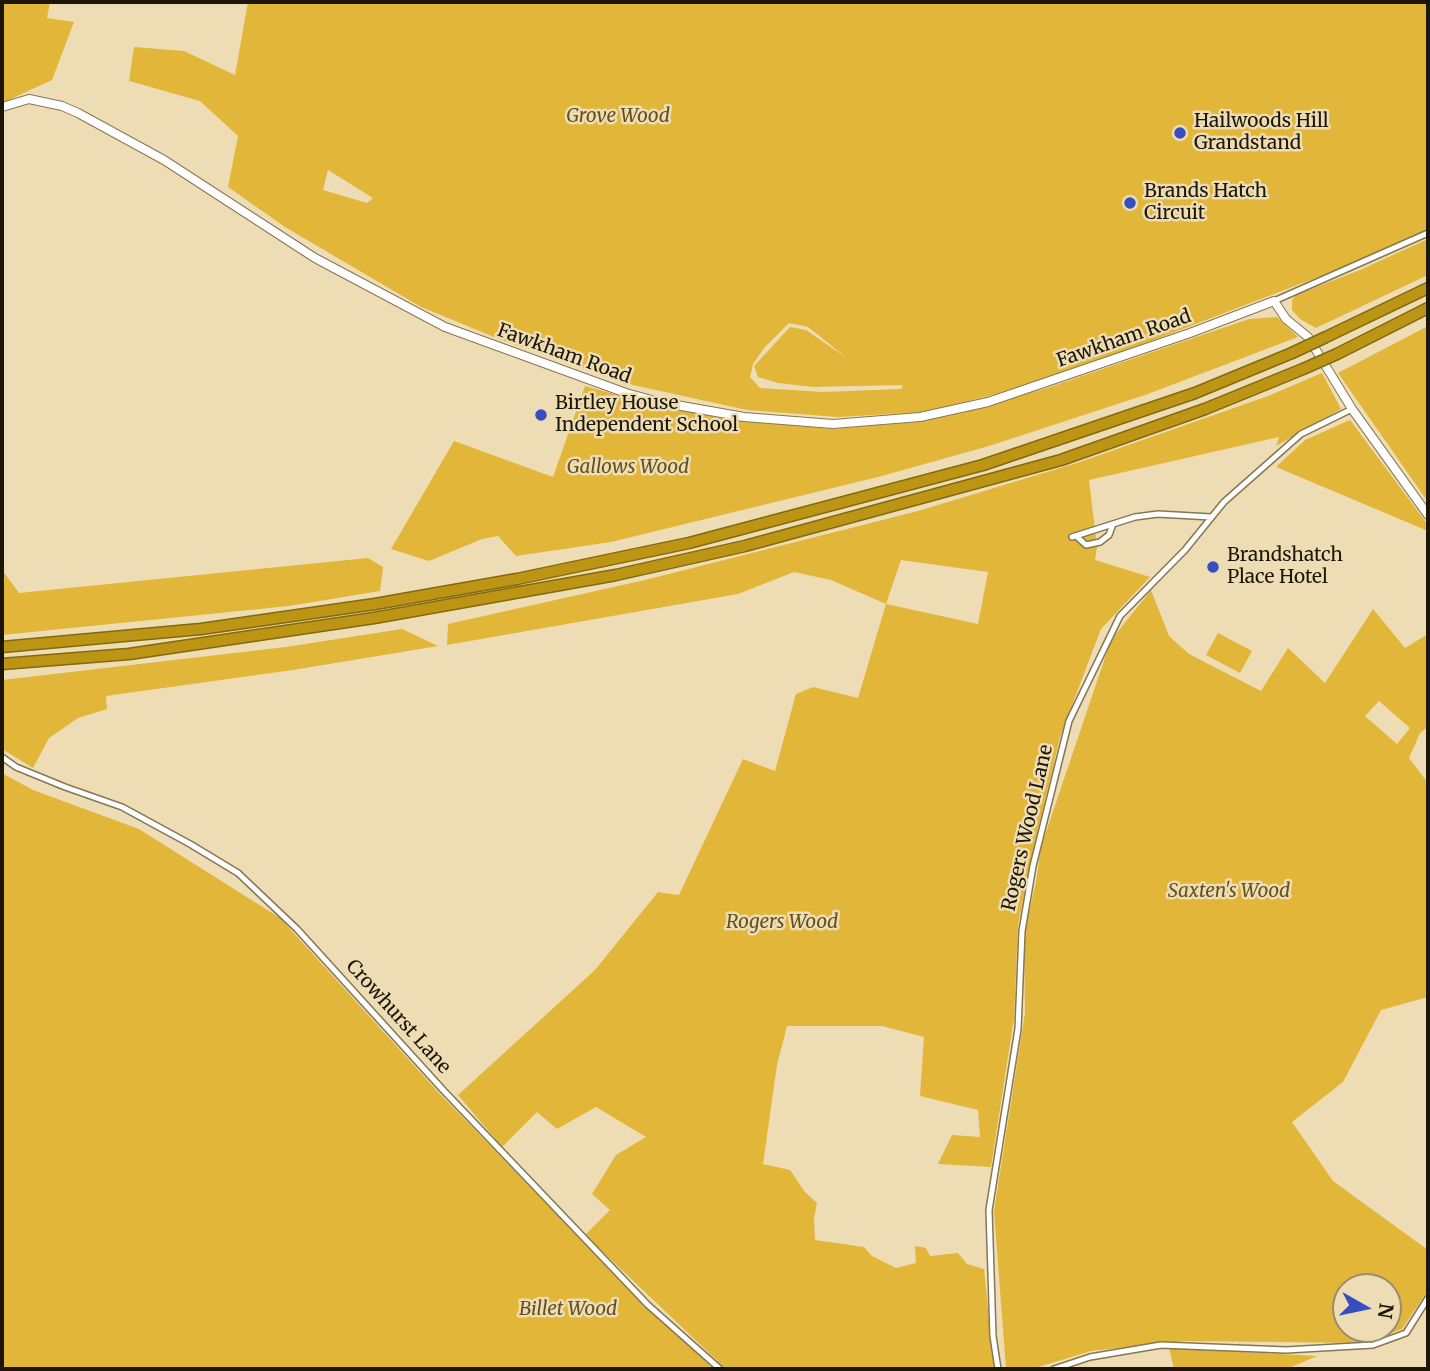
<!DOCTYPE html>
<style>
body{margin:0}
#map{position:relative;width:1430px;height:1371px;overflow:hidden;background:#eeddb4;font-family:Merriweather,serif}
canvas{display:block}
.frame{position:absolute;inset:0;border:4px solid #1c1607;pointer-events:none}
.north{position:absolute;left:1332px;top:1273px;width:70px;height:70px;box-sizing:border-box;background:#eeddb4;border:2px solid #9a8d6f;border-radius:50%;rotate:99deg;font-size:19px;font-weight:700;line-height:28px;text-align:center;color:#1c1607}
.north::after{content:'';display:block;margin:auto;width:24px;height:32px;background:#364ec0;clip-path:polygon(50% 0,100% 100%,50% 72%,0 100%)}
</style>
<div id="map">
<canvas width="1430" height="1371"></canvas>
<div class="frame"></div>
<div class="north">N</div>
</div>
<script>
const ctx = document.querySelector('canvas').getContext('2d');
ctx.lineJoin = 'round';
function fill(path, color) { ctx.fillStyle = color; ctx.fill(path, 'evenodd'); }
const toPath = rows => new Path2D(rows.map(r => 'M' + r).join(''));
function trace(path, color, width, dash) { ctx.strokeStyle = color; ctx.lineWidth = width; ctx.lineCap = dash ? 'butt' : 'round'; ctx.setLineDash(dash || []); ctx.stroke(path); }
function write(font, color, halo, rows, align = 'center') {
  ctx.font = font + ' Merriweather,serif'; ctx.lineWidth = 5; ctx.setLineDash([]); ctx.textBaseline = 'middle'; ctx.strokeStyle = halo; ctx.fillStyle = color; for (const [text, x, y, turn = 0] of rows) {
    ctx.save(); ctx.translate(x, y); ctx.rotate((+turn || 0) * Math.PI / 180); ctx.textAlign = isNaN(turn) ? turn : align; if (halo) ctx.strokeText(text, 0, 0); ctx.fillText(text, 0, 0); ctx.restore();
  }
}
const green = toPath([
 [2,2,50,2,47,18,74,22,52,80,2,103],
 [248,2,1428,2,1428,229,1334,271,1099,361,996,394,926,412,838,417,747,410,633,385,499,339,421,307,285,227,228,187,238,136,200,101,129,81,134,47,184,51,235,75],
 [328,170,373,198,367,203,323,190],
 [789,323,808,327,847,358,806,330,790,327,754,366,758,377,778,383,813,387,903,385,901,389,823,392,760,388,750,377,753,364,765,347],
 [1428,239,1428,275,1316,328,1300,319,1292,310,1292,300,1296,295,1360,270],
 [1277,317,1298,337,1145,395,989,446,878,477,611,542,516,556,498,536,482,539,429,561,391,549,454,441,553,477,585,386,659,407,741,420,832,429,916,422,1044,389,1249,319],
 [1428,326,1428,502,1338,373],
 [1322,373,1341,409,1276,446,1279,437,1089,480,1097,547,1095,560,1150,577,1101,629,1060,737,1030,864,1018,925,1014,1018,991,1167,938,1164,952,1135,980,1137,978,1110,920,1096,924,1037,882,1026,787,1026,777,1065,763,1164,790,1170,805,1192,817,1203,814,1218,815,1240,864,1247,872,1256,896,1268,916,1263,915,1246,926,1248,930,1256,958,1253,967,1264,984,1269,994,1369,726,1369,585,1235,610,1210,592,1194,616,1155,646,1137,596,1107,557,1129,537,1112,502,1147,458,1095,595,970,658,892,679,895,743,759,775,771,796,694,813,687,858,698,886,604,831,580,794,572,738,594,447,645,448,624,645,580,918,511,1080,462,1268,396],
 [901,560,988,572,978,624,886,604],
 [1350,420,1428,525,1428,531,1276,467,1305,440],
 [368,558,383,567,380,591,289,606,2,635,2,570,19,593],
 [1151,590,1169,636,1189,654,1261,691,1288,648,1325,683,1373,609,1405,648,1428,634,1428,727,1420,733,1409,758,1428,783,1428,997,1381,1010,1343,1082,1292,1122,1333,1181,1428,1250,1428,1290,1402,1329,1363,1343,1185,1341,1091,1351,1032,1369,1006,1369,994,1211,1025,1013,1024,933,1036,882,1041,847,1111,640],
 [1379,701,1410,728,1397,744,1365,716],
 [1346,1287,1388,1287,1388,1329,1346,1329],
 [402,629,438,646,293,670,106,696,107,709,78,718,49,738,33,768,2,749,2,680,286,647],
 [1218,633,1252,651,1240,673,1206,655],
 [2,773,33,790,139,829,280,918,439,1093,548,1205,713,1369,2,1369],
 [1169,1348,1317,1356,1287,1369,1174,1369]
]);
const street = toPath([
 [1274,301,1428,233],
 [1076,536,1086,545,1100,542,1109,535,1113,524],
 [1072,537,1135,517,1158,514,1211,517],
 [2,757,16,767,65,787,122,807,190,844,238,873,297,929,444,1091,648,1305,720,1369],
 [998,1369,993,1336,989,1210,1018,1029,1022,931,1033,866,1069,721,1120,616,1185,550,1224,502,1301,434,1352,409],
 [1054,1369,1090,1357,1161,1345,1286,1350,1373,1345,1406,1333,1428,1298]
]);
const secondary = toPath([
 [2,107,29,99,62,106,78,113,164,160,315,258,445,327,626,393,659,402,744,417,833,424,920,417,988,402,1190,333,1274,301,1286,319,1308,337,1352,409,1428,515]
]);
const highway = toPath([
 [1326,337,1428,288],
 [1337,354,1428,308],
 [2,647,201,629,375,604,517,579,689,543,983,465,1195,393,1292,353],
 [2,664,129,654,374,618,616,575,745,546,1061,460,1205,409,1303,369]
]);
const highwayBridge = toPath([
 [1292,353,1326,337],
 [1303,369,1337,354]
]);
const markers = [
 [1180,133,7,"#364ec0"],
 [1130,203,7,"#364ec0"],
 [541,415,7,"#364ec0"],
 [1213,567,7,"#364ec0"]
];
const parkNames = [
 ["Grove Wood",618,117],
 ["Gallows Wood",628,468],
 ["Saxten's Wood",1229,892],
 ["Rogers Wood",782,923],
 ["Billet Wood",568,1310]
];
const poiNames = [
 ["Hailwoods Hill",1194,122],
 ["Grandstand",1194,144],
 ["Brands Hatch",1144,192],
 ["Circuit",1144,214],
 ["Birtley House",555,404],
 ["Independent School",555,426],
 ["Brandshatch",1227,556],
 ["Place Hotel",1227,578]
];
const streetNames = [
 ["Fawkham Road",1124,339,-19],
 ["Fawkham Road",564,354,20],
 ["Rogers Wood Lane",1028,828,-77],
 ["Crowhurst Lane",398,1017,48]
];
fill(green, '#e1b639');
trace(street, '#857751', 8);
trace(secondary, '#857751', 10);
trace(highway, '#84690f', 13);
trace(street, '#fff', 5);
trace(secondary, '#fff', 8);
trace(highway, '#bc9514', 10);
trace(highwayBridge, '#84690f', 13, []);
trace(highwayBridge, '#bc9514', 10);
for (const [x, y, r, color] of markers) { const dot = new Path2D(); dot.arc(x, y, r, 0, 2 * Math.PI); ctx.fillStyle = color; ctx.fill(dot); trace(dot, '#eeddb4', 2.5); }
write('italic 19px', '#63501c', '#eeddb4', parkNames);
write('19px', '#1c1607', '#eeddb4', poiNames, 'left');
write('19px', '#1c1607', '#eeddb4', streetNames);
</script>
